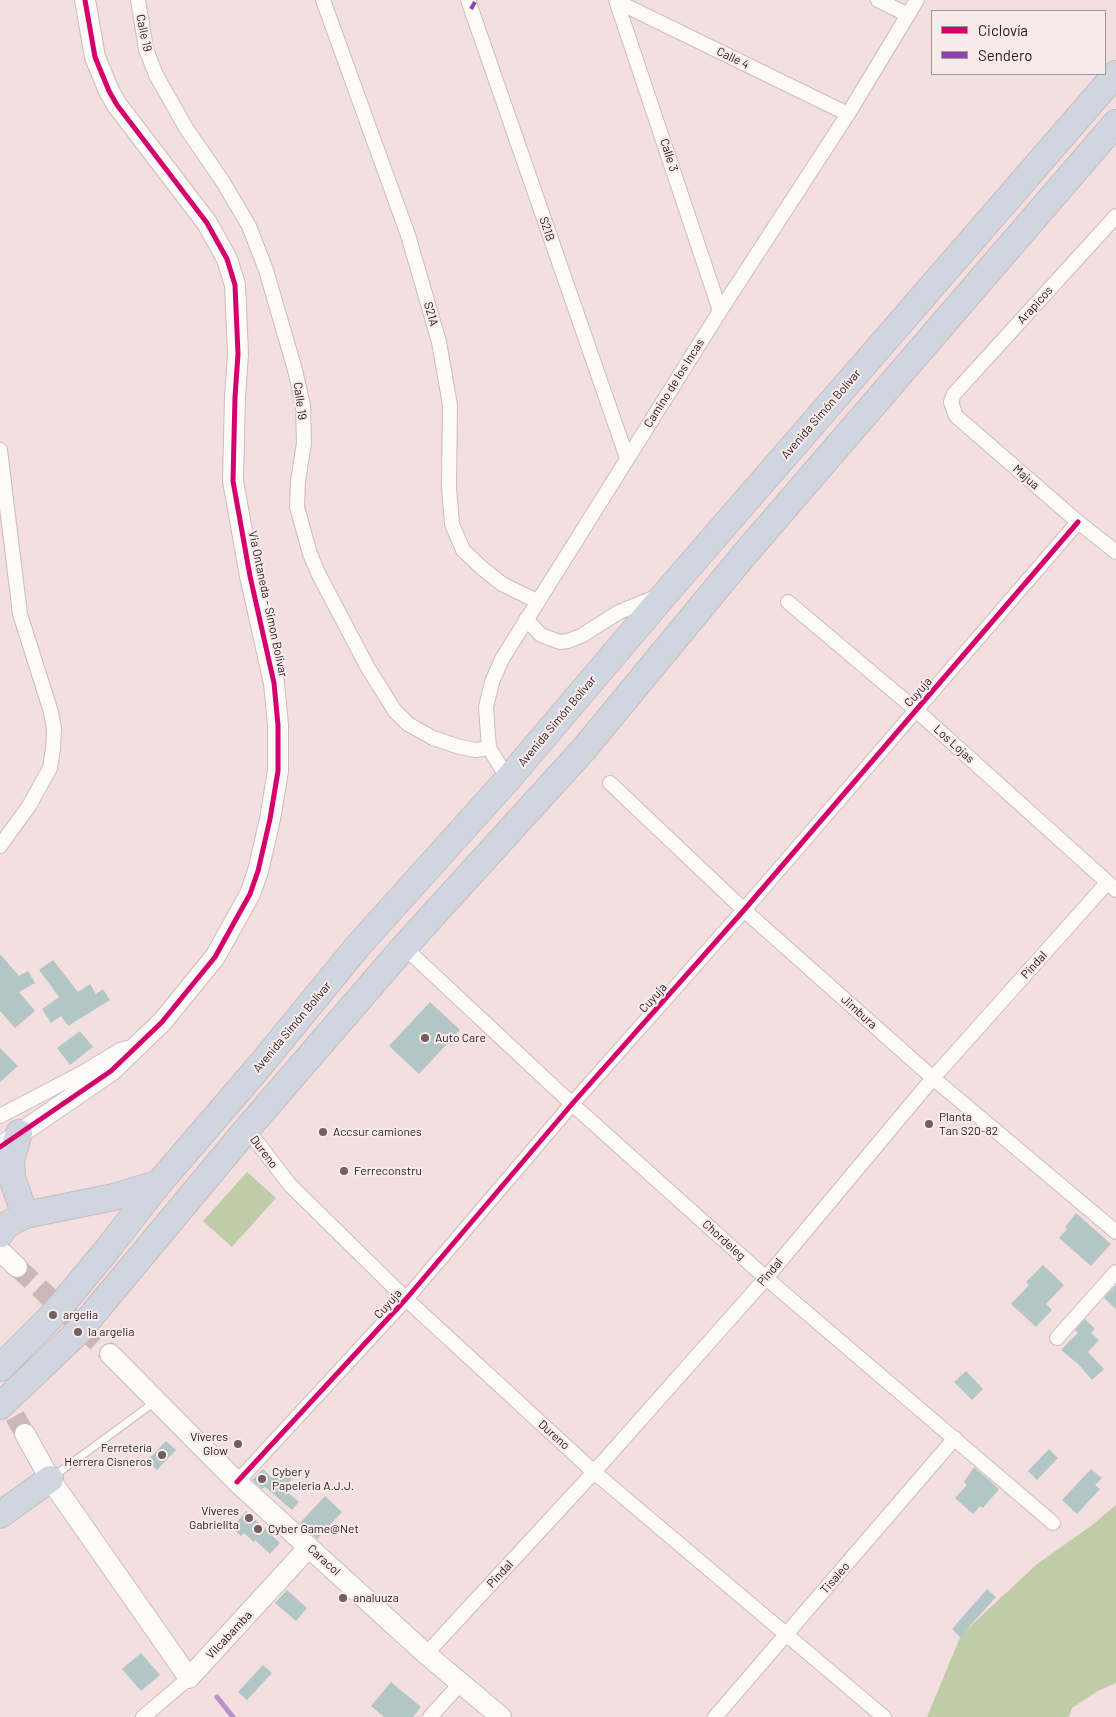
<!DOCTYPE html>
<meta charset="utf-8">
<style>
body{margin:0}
#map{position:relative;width:1116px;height:1717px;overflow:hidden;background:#f3dfe0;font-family:Barlow,sans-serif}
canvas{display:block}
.legend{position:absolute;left:931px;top:10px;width:175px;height:65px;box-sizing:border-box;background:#f7ebeb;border:1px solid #a69797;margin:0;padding:6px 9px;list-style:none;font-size:15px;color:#2c181a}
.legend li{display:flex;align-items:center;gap:10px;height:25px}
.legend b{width:25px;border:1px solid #a69797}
</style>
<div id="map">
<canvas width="1116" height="1717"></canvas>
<ul class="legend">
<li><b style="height:6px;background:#d6006c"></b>Ciclovía</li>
<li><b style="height:6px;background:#8e44ad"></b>Sendero</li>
</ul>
</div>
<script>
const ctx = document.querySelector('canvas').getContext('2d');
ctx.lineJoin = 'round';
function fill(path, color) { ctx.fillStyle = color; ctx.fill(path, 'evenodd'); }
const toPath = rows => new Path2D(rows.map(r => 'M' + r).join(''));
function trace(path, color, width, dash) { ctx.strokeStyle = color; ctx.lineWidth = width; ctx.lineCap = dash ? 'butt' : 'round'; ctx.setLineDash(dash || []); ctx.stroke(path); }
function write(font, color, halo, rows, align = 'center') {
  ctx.font = font + ' Barlow,sans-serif'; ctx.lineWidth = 4; ctx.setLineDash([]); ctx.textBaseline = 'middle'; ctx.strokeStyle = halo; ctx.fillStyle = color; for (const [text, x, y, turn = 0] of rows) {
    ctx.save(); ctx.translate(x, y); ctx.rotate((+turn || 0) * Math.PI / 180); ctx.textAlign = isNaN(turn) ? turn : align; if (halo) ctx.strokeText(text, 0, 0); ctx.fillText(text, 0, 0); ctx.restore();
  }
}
const green = toPath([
 [247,1172,276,1198,232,1247,203,1221],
 [1116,1505,1116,1683,1098,1691,1072,1708,1069,1717,927,1717,961,1635,1037,1564,1091,1526]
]);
const stream = toPath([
 [217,1697,233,1717]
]);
const building = toPath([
 [0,954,19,976,28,971,35,983,19,992,35,1011,15,1028,0,1011],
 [53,960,78,992,90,984,96,994,103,989,110,1000,68,1026,61,1016,51,1023,42,1009,59,997,39,970],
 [430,1002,460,1030,419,1074,389,1046],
 [80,1031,93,1047,70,1065,57,1048],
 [0,1048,18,1066,0,1082],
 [1076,1213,1111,1244,1091,1266,1059,1238,1067,1229,1065,1227],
 [1043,1265,1064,1285,1046,1304,1052,1310,1036,1327,1011,1304,1029,1285,1026,1282],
 [1116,1285,1116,1309,1104,1298],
 [1085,1319,1095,1329,1091,1333,1099,1340,1088,1352,1104,1369,1092,1380,1078,1364,1061,1350,1078,1333,1075,1330],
 [966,1371,983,1389,972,1400,954,1382],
 [166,1441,176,1450,157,1470,147,1461],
 [1049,1449,1058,1458,1037,1480,1028,1471],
 [974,1467,999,1489,983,1508,980,1506,973,1514,955,1498,967,1485,964,1482],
 [263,1469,272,1478,280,1469,292,1479,284,1489,299,1502,292,1510,265,1487,262,1489,252,1480],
 [1091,1469,1102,1478,1095,1485,1100,1489,1077,1514,1062,1500],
 [325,1496,342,1512,317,1539,300,1523],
 [246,1511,280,1543,270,1554,255,1540,254,1542,244,1533,241,1536,232,1528],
 [987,1589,996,1597,960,1637,952,1629],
 [287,1590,307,1608,296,1621,275,1603],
 [141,1653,160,1675,141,1691,122,1669],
 [263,1665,272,1673,247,1700,238,1692],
 [391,1682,421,1707,413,1717,384,1717,371,1706]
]);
const secondaryTunnel = toPath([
 [17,1267,110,1354],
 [0,1390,25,1434]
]);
const lane = toPath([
 [54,1476,156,1401]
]);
const street = toPath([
 [138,0,146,49,156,75,186,128,223,182,249,226,266,270,295,370,303,405,304,443,298,481,297,507,310,554,319,575,368,668,395,711,408,724,433,738,460,747,476,750,489,748],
 [323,0,408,235,439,342,450,405,449,487,452,524,463,550,482,568,502,584,537,601],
 [468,0,627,458],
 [616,0,720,311],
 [878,0,908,15],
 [618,2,848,114],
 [1116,216,954,394,951,402,956,416,1078,522,1116,552],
 [0,450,20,614,51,712,54,729,53,749,50,768,29,806,0,846],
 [788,602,916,710,1116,890],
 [526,619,541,635,560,642,568,641,581,636,619,612,656,597],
 [508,779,489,748,486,707,492,682,502,659,720,311,848,114,917,0],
 [610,783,744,910,933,1078,1116,1232],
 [404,947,572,1104,766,1278,1053,1523],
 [0,1116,82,1073,120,1050,127,1048,134,1048],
 [247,1129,290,1185,406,1299,594,1472,884,1717],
 [1057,1338,1116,1272],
 [237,1482,406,1299,572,1104,744,910,1078,522],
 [426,1654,594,1472,766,1278,933,1078,1107,883],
 [143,1717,189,1678],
 [430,1717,461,1683],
 [715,1717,955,1438]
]);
const secondary = toPath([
 [0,1147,111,1071,162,1022,215,957,250,894,258,871,270,819,278,771,278,725,274,683,250,576,233,481,235,397,238,354,235,285,227,259,207,223,117,105,109,91,95,57,85,0],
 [0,1251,17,1267],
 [110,1354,237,1482,426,1654,501,1717],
 [25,1434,50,1479,189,1678,309,1547]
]);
const highway = toPath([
 [19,1133,11,1160,12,1178,25,1215],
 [0,1234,1,1230,10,1223,25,1215,114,1197,159,1183],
 [0,1368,53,1315,106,1251,159,1183,257,1069,357,947,508,779,666,593,1116,74],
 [0,1406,78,1332,247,1129,404,947,584,749,744,555,1116,123],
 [0,1515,50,1479]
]);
const quiet = toPath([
 [471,9,476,0]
]);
const cycleway = toPath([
 [0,1147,111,1071,162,1022,215,957,250,894,258,871,270,819,278,771,278,725,274,683,250,576,233,481,235,397,238,354,235,285,227,259,207,223,117,105,109,91,95,57,85,0],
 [237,1482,406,1299,572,1104,744,910,1078,522]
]);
const markers = [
 [425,1038,5,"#725e5f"],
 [929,1124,5,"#725e5f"],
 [323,1132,5,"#725e5f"],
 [344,1171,5,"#725e5f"],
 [53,1315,5,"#725e5f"],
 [78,1332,5,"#725e5f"],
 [238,1444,5,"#725e5f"],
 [162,1455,5,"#725e5f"],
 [262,1479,5,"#725e5f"],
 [249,1518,5,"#725e5f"],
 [258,1529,5,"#725e5f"],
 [343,1598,5,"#725e5f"]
];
const streetNames = [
 ["Calle 19",144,33,78],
 ["Calle 4",733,58,26],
 ["Calle 3",669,155,72],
 ["S21B",547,229,71],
 ["Arapicos",1035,305,-48],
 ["S21A",431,314,74],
 ["Camino de los Incas",674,383,-58],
 ["Calle 19",300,401,82],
 ["Avenida Simón Bolívar",821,414,-49],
 ["Majua",1026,477,41],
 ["Via Ontaneda - Simon Bolivar",268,604,78],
 ["Cuyuja",918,692,-49],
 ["Avenida Simón Bolívar",557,721,-50],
 ["Los Lojas",954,744,42],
 ["Pindal",1034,965,-48],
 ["Cuyuja",653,998,-48],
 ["Jimbura",859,1012,42],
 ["Avenida Simón Bolívar",292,1027,-50],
 ["Dureno",264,1152,53],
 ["Chordeleg",724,1240,42],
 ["Pindal",770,1272,-50],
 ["Cuyuja",388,1304,-48],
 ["Dureno",554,1435,42],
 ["Caracol",324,1560,42],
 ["Pindal",500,1574,-47],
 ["Tisaleo",835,1578,-49],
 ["Vilcabamba",229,1635,-47]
];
const poiNames = [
 ["Auto Care",435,1038],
 ["Planta",939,1117],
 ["Tan S20-82",939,1131],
 ["Accsur camiones",333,1132],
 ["Ferreconstru",354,1171],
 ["argelia",63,1315],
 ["la argelia",88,1332],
 ["Víveres",228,1437,"right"],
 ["Glow",228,1451,"right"],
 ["Ferretería",152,1448,"right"],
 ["Herrera Cisneros",152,1462,"right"],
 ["Cyber y",272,1472],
 ["Papeleria A.J.J.",272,1486],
 ["Víveres",239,1511,"right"],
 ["Gabrielita",239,1525,"right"],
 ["Cyber Game@Net",268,1529],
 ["analuuza",353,1598]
];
fill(green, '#c0cca8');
trace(stream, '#ba91c8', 5);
fill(building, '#b2c6c6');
trace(secondaryTunnel, '#cbb7b8', 20, [20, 10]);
trace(lane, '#cfbbbc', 9);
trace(street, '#cfbbbc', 16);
trace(secondary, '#cfbbbc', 22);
trace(highway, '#c9bdbd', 28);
trace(lane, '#fdfafa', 7);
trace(street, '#fdfafa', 14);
trace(secondary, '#fdfafa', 20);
trace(highway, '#cfd6e0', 26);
trace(quiet, '#8e44ad', 4, [8, 4]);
trace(cycleway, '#d6006c', 5);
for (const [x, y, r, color] of markers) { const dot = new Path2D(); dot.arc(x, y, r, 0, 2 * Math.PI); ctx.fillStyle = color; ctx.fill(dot); trace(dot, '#f7ebeb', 2); }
write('12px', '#2c181a', '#f7ebeb', streetNames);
write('12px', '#2c181a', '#f7ebeb', poiNames, 'left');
</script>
